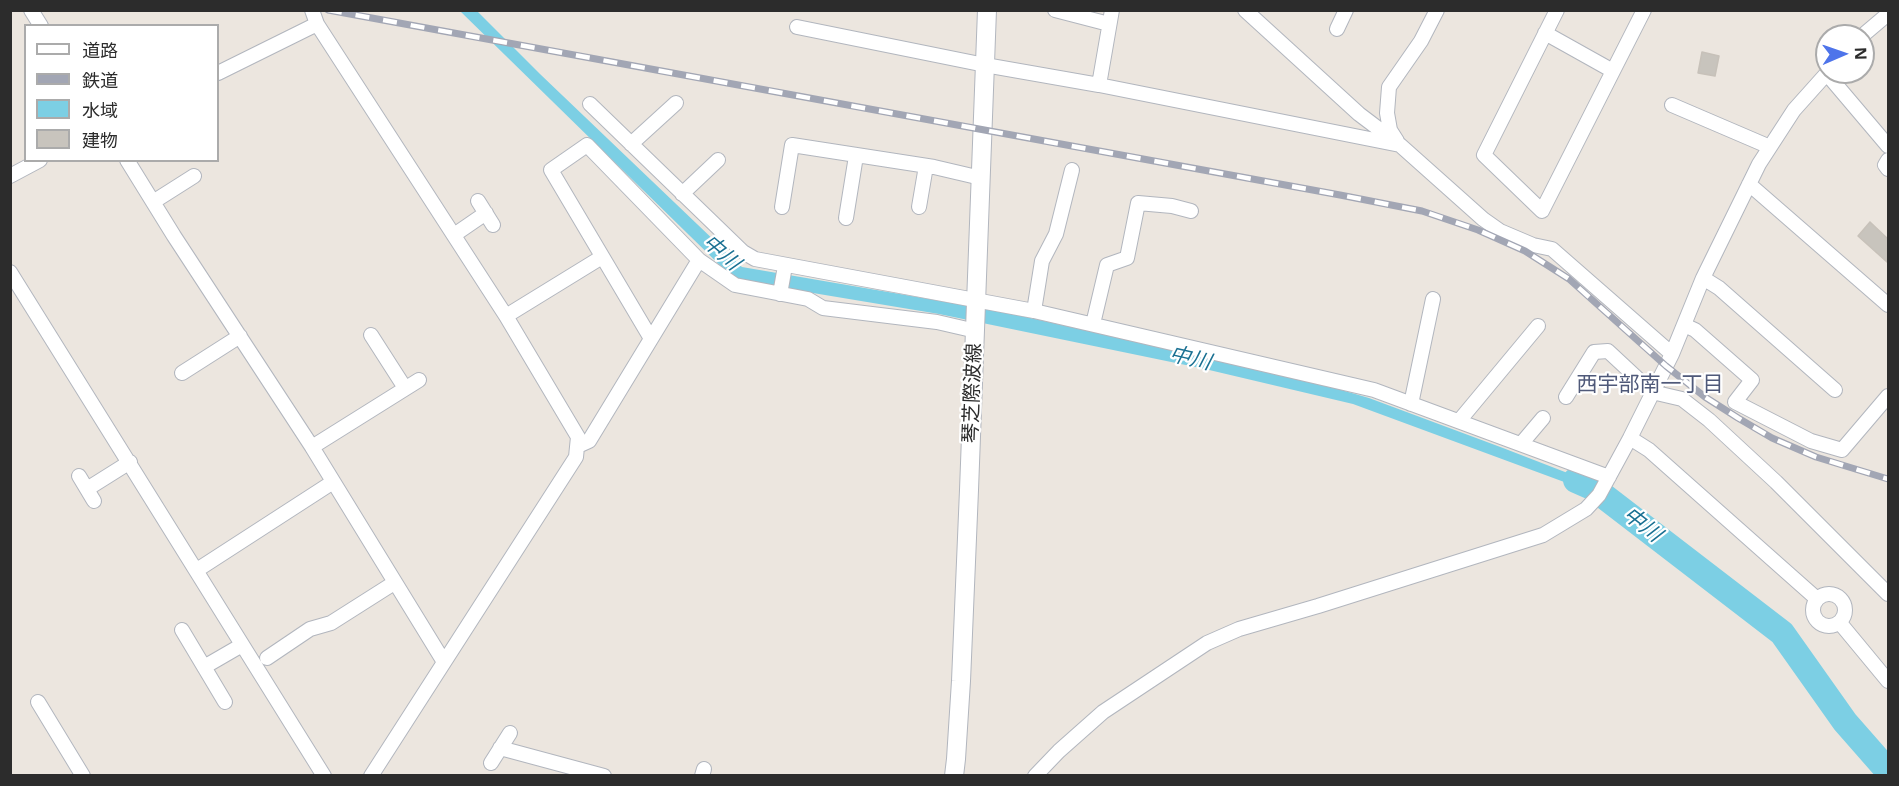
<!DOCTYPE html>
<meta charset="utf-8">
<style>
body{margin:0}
#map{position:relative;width:1899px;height:786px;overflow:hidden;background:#ece6df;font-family:"Noto Sans","Noto Sans JP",sans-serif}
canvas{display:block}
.frame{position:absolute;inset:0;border:12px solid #2c2c2c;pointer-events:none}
.legend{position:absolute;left:24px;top:24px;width:195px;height:138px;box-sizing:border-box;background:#fff;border:2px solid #ababab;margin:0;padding:8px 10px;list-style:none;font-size:18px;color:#2c2c2c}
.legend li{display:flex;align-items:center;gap:12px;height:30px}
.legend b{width:30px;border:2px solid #ababab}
.north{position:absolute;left:1815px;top:24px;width:60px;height:60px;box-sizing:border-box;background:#fff;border:2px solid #ababab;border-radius:50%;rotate:88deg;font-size:16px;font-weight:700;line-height:24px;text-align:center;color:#2c2c2c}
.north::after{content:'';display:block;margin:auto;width:21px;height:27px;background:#4e74ea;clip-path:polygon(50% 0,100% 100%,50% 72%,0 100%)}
</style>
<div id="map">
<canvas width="1899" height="786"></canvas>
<div class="frame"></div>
<ul class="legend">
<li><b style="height:8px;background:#fff"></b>道路</li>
<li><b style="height:8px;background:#a2a6b4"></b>鉄道</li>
<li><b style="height:16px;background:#7ccfe4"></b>水域</li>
<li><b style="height:16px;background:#c8c4bd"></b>建物</li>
</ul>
<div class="north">N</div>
</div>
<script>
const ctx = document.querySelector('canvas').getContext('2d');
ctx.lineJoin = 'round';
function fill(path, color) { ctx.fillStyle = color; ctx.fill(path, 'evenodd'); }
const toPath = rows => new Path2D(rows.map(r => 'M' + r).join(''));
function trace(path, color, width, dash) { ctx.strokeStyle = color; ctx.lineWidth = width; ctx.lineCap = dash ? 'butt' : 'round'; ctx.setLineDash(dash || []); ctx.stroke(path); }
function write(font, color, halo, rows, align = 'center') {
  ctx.font = font + ' "Noto Sans","Noto Sans JP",sans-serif'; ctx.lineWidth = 4.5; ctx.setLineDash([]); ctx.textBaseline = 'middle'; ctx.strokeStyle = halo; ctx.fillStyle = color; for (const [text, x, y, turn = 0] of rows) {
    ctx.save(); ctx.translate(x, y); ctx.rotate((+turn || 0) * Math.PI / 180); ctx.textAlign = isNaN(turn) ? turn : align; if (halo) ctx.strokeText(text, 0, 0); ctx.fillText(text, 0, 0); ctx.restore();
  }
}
const water = toPath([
 [460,11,477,11,540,74,742,267,999,311,1300,378,1369,398,1503,448,1596,484,1594,493,1353,404,1205,369,939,314,735,280]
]);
const river = toPath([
 [1576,480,1592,487,1782,633,1845,722,1888,771]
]);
const building = toPath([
 [1702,52,1719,56,1715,76,1698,73,1702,52],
 [1870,222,1888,239,1887,262,1858,236,1870,222]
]);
const minor = toPath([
 [31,10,41,26],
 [312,10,317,24,506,316,578,437,576,457,371,776],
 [1055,10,1109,24],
 [1245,10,1359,114,1400,145,1483,219,1500,231,1533,245,1552,249,1672,354],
 [1557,10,1484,155,1542,211,1644,10],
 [797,27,985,65,1099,85,1400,145],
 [1337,29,1346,10],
 [1545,33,1613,71],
 [1862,36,1888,14],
 [218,73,317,24],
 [1827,74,1888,146],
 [1099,85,1112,10],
 [590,104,743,252,755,259,1034,311,1374,390,1609,477],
 [1672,105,1770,147],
 [1397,141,1390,130,1387,113,1389,87,1421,41,1437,10],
 [631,144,676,103],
 [127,160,174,236,312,447,444,662],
 [1888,160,1885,165,1888,169],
 [10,176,40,160],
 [1749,184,1888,305],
 [682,194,718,160],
 [478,201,493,225],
 [153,202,194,176],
 [782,207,792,145,934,167,981,178],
 [919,207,926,166],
 [846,218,856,156],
 [454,235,486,213],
 [10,272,324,776],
 [1703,278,1719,288,1835,390],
 [780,294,785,266],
 [1034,311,1042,261,1056,234,1072,170],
 [506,316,602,257],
 [1093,324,1107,265,1127,258,1138,203,1172,206,1191,211],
 [1684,325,1695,330,1752,380,1735,402,1811,441,1842,450,1888,396],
 [371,335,405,388],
 [650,337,551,170,587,145,699,260,735,285,808,299,823,308,937,322,976,331],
 [182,373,240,336],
 [1566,397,1594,352,1608,351,1652,392,1682,399,1709,420,1776,482,1888,594],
 [1411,404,1433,299],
 [1459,421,1538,326],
 [1630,438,1649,450,1817,599],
 [1521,444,1543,418],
 [578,446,589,441,699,260],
 [312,447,419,380],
 [79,476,94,501],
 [87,489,130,462],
 [197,570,333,482],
 '1813 610a16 16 0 1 1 32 0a16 16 0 1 1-32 0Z',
 [1840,623,1888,681],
 [182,630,225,702],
 [267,658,310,629,331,623,394,583],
 [204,667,242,645],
 [38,702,83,776],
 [500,748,604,776],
 [491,763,510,733],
 [702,776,704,769],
 [1035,776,1059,751,1103,712,1207,643,1239,629,1318,606,1543,535,1586,509,1599,495,1630,438,1672,354,1703,278,1759,164,1794,110,1828,72]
]);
const secondary = toPath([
 [954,776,956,759,961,681,969,490,987,10]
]);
const rail = toPath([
 [328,10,1340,195,1422,211,1478,230,1525,251,1569,279,1666,366,1705,397,1738,418,1772,438,1816,457,1888,479]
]);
const streetNames = [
 ["琴芝際波線",973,393,-88]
];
const waterNames = [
 ["中川",721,253,41],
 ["中川",1190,359,13],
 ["中川",1642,525,38]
];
const neighbourhoodNames = [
 ["西宇部南一丁目",1650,385]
];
fill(water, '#7ccfe4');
trace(river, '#7ccfe4', 26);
fill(building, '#c8c4bd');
trace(building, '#c7c1b9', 1.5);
trace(minor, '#b2b6be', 16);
trace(secondary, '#b2b6be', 20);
trace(minor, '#fff', 14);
trace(secondary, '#fff', 18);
trace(rail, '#a2a6b4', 7);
trace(rail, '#fff', 4.5, [14]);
write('20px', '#2c2c2c', '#fff', streetNames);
write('italic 21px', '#197092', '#fff', waterNames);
write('21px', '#4f5979', '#fff', neighbourhoodNames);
</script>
